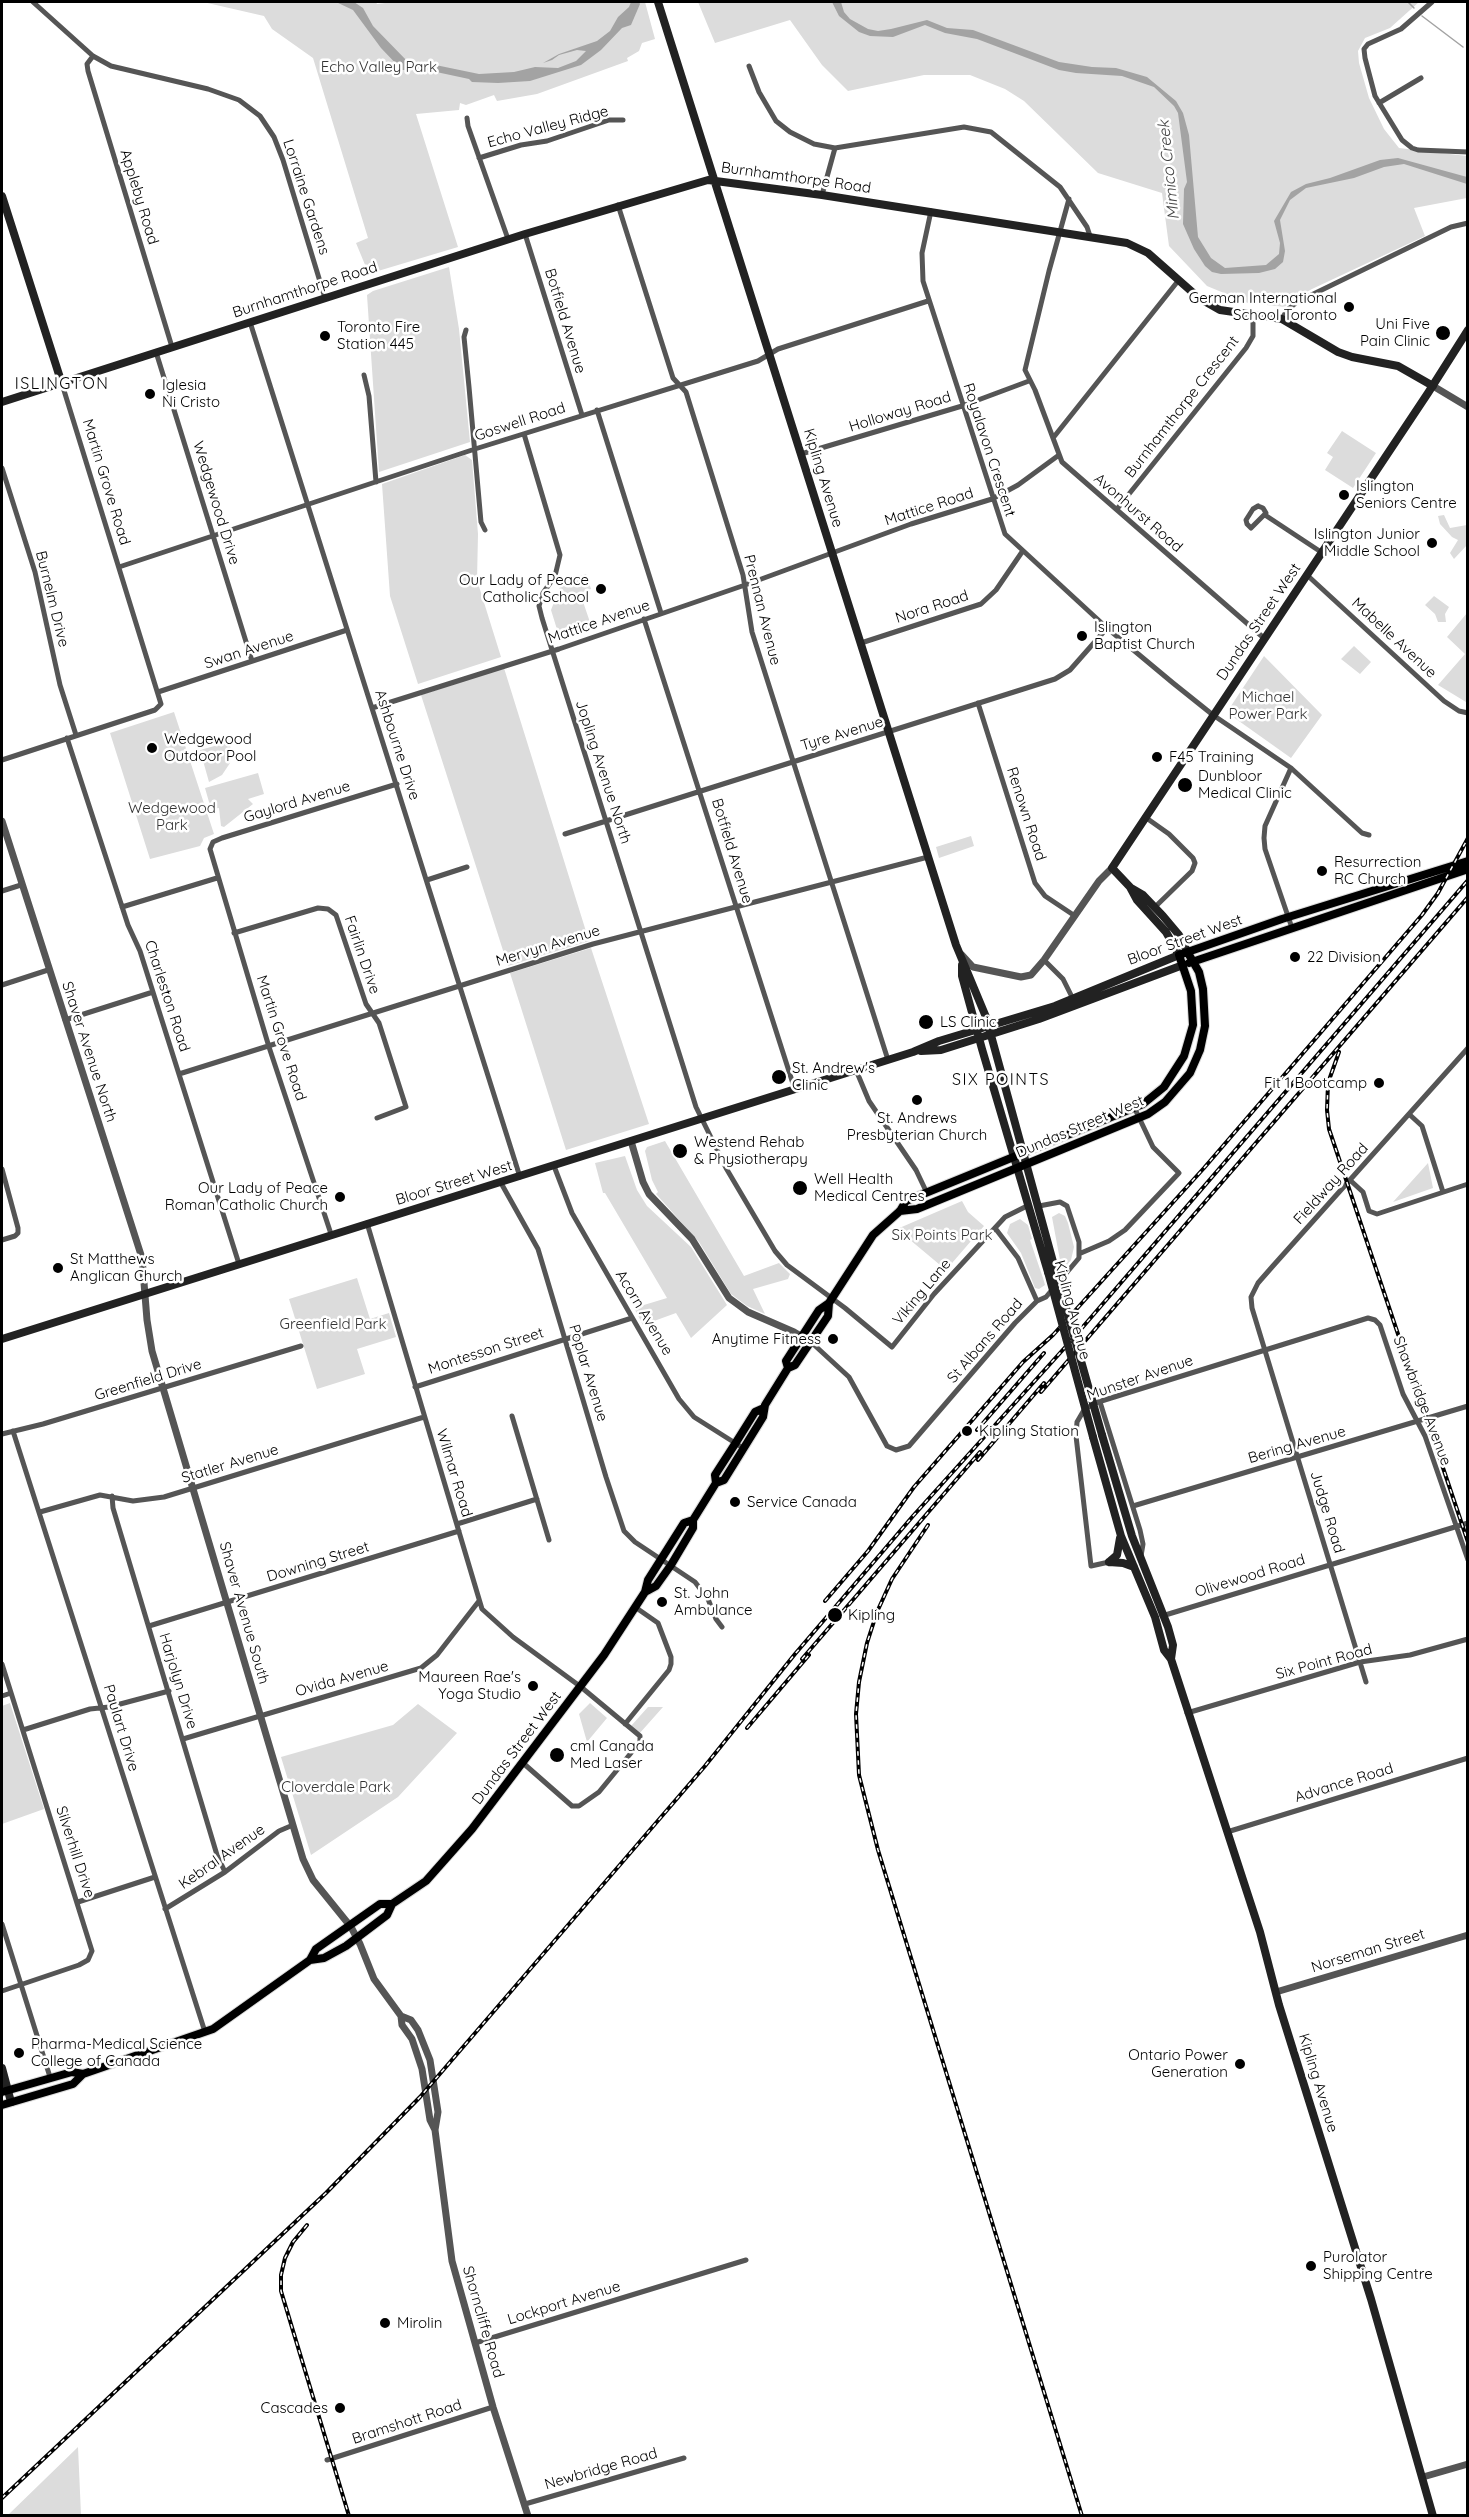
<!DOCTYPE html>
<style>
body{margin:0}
#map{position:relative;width:1469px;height:2517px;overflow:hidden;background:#fff;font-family:Quicksand,sans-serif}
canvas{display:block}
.frame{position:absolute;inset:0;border:3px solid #000;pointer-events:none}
</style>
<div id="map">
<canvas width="1469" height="2517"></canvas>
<div class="frame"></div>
</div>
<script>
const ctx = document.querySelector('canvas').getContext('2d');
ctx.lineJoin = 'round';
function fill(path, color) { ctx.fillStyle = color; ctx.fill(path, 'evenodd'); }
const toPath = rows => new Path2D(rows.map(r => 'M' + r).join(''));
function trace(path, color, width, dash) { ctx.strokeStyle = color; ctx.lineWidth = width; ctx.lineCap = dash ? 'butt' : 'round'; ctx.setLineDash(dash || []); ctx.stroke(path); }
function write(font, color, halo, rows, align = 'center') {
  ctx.font = font + ' Quicksand,sans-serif'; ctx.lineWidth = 5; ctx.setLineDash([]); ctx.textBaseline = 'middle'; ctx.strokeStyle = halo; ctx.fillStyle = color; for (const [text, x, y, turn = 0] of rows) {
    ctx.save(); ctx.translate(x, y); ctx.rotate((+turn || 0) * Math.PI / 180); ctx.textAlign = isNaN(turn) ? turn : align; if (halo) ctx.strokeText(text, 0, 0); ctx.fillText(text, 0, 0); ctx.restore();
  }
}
const green = toPath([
 [203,2,376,2,377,4,393,2,645,2,655,39,642,43,639,51,627,58,628,61,537,94,497,101,494,95,466,105,460,103,459,110,416,114,458,247,378,271,377,269,368,272,356,243,368,238,313,58,272,29,264,16],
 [698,2,1419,2,1390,28,1365,38,1358,51,1359,63,1369,98,1384,129,1399,148,1467,156,1467,198,1414,208,1425,236,1312,289,1290,301,1285,307,1248,303,1207,286,1169,246,1162,193,1098,173,1024,101,1005,89,970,75,924,75,848,91,822,65,790,20,715,43],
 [449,267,459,329,470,442,379,472,367,295,373,291],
 [1342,431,1376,453,1353,488,1325,470,1333,457,1327,453],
 [465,455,472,460,478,534,477,580,501,657,418,684,390,596,382,484],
 [1444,515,1450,528,1467,525,1467,545,1454,559,1450,553,1458,540,1452,537,1440,524,1438,516],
 [586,574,591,589,580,593,592,628,560,639,551,610,562,582],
 [1434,596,1449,607,1445,614,1446,622,1438,622,1435,614,1425,605],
 [1467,613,1468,702,1466,702,1438,685,1465,654,1447,637],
 [1354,646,1371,662,1360,674,1341,659],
 [1264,656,1322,715,1291,758,1229,714,1229,709],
 [504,668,589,941,508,966,421,695],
 [174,712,214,834,204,838,200,846,150,859,110,733],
 [229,742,231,749,230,763,222,775,209,782,200,750],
 [258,773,264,794,248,799,253,804,224,827,221,826,219,808,211,809,205,788],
 [971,836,974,846,939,858,936,847],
 [591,948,649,1124,566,1150,510,973],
 [665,1141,744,1276,779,1263,790,1274,788,1279,753,1289,765,1314,747,1306,731,1294,699,1242,656,1194,658,1192,652,1180,645,1151,647,1147],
 [625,1156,637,1190,647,1206,691,1247,727,1305,691,1338,676,1313,643,1325,634,1308,667,1298,605,1193,603,1193,595,1163],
 [1428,1163,1433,1188,1393,1202],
 [962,1201,968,1212,984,1226,946,1270,897,1229],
 [1059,1213,1065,1216,1068,1223,1074,1247,1071,1260,1062,1271,1052,1217],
 [1020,1219,1028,1225,1032,1239,1030,1240,1043,1278,1045,1285,1039,1289,1035,1288,1021,1253,1007,1233,1010,1224],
 [357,1278,370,1319,389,1313,396,1337,357,1349,365,1374,317,1389,289,1299],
 [10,1703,44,1809,2,1824,2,1706],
 [590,1703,607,1718,587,1742,579,1714],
 [418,1704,457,1733,398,1797,311,1855,281,1757,393,1725],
 [648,1707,663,1707,639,1734,631,1726],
 [78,2447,81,2515,8,2515]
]);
const water = toPath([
 [336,2,354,2,363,8,373,26,408,62,421,62,479,74,514,72,535,67,558,68,576,61,586,51,577,50,559,55,552,60,543,63,559,54,597,41,610,31,618,17,629,7,631,2,639,2,640,4,631,25,622,28,601,50,581,65,530,81,498,83,472,82,469,79,427,70,402,70,381,48,353,10],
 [832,2,841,2,844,12,850,19,868,29,878,31,891,29,927,20,947,28,973,30,1059,62,1092,67,1116,68,1147,77,1176,101,1183,113,1189,135,1198,237,1211,258,1225,268,1266,265,1279,254,1280,243,1274,221,1291,192,1306,184,1330,178,1380,160,1398,158,1467,177,1467,184,1404,164,1384,167,1354,178,1306,188,1290,200,1280,220,1285,251,1283,262,1275,269,1259,273,1221,274,1212,272,1205,266,1194,249,1183,224,1184,189,1187,182,1178,113,1174,106,1154,87,1122,76,1076,73,1059,70,977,39,945,33,925,25,893,37,870,36,859,32,839,16]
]);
const stream = toPath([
 [1408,2,1414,8],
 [1422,16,1463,47]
]);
const minor = toPath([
 [33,2,93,56,111,66,208,89,239,100,260,116,274,137,283,160,325,298],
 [1432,2,1401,29,1368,44,1364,49,1365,58,1375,96,1402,140,1412,148,1418,150,1468,152],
 [93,56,87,64,88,71,172,347],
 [749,66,759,92,776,121,790,132,814,144,835,148,964,127,991,132,1060,187,1087,227,1090,236],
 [1379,103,1421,78],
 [467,118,468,126,508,239],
 [479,158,521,145,547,141,609,120,623,120],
 [822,195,835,148],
 [1069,199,1049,271,1025,370,1035,390,1062,462,1265,639],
 [618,205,673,378,686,392,743,575,752,632,888,1060],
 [931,211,922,253,923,281,1005,534,1107,628,1173,683,1213,715,1291,768,1362,833,1369,835],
 [525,234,582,415],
 [1282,319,1287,310,1297,302,1451,227,1468,223],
 [250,322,520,1177],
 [466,330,464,337,469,387,481,522,485,530],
 [156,352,252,661],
 [364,375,369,396,376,482],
 [597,410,661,613],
 [524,434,560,555,555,576,543,593,539,606,542,618,696,1107,726,1168,775,1251,787,1265,845,1308,892,1347,934,1294,1005,1217,1029,1205],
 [1053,438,1178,281],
 [801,454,962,406,1029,381],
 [2,468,35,572,60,685,76,735],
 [1258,506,1263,508,1266,513,1251,528,1247,524,1246,520,1253,509,1258,506],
 [1117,509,1246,348,1253,336,1253,315],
 [1265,515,1321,552],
 [119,567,475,449,758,361,778,349,928,301],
 [1307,575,1444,701,1459,711,1468,713],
 [644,619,795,1090],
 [861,643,981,604,996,590,1022,552],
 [158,692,347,630],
 [978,703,1035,883,1045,896,1075,916],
 [372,708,559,649,745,585,911,524,992,499,1018,485,1059,455],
 [67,738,128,925,140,951,239,1264],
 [2,760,155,710,161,704,62,384],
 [1291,768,1265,826,1264,838,1265,849,1292,928],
 [1145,817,1169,834,1193,858,1195,863,1192,871,1155,907],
 [565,834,1055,679,1070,670,1107,628],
 [427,880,467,867],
 [2,891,21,885],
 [122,907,217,878],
 [234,933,318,908,328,909,336,915,366,1004,379,1023,406,1107,377,1118],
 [1044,960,1063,979,1073,999],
 [2,985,48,970],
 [65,1020,153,992],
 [856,1070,869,1101,916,1170,926,1191],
 [179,1074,593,944,928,857],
 [1410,1115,1422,1126,1443,1192],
 [554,1166,572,1213,679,1399,694,1417,743,1448],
 [2,1169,18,1228,18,1233,15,1236,2,1240],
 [1351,1181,1363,1192,1369,1211,1377,1214,1468,1184],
 [501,1183,538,1249,606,1477,624,1531,635,1542,695,1582,708,1599,716,1619,722,1627],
 [367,1223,482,1609,513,1637,581,1687,640,1736,640,1742,599,1792,579,1806,572,1806,523,1763],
 [995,1228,1018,1258,1037,1301],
 [331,1234,269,1047,210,849,213,842,222,838,397,784],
 [1081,1253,1109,1241,1125,1230,1179,1173,1153,1147,1134,1107],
 [811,1342,849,1377,887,1446,896,1450,909,1446,1015,1323,1037,1301,1046,1297,1079,1258,1079,1242,1067,1206,1060,1202,1039,1206],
 [415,1387,632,1318],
 [1100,1402,1140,1530,1143,1544,1141,1556],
 [512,1416,549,1540],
 [13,1431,205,2032],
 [2,1434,43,1424,301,1346],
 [112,1496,113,1508,217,1855,225,1872],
 [1133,1506,1468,1406],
 [40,1512,100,1495,133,1501,164,1497,424,1417],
 [457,1524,537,1499],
 [1109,1562,1091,1566,1076,1436,1077,1422,1084,1410,1095,1403,1368,1318,1375,1320,1380,1325,1403,1394,1425,1436,1468,1560],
 [1162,1616,1468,1523],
 [149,1626,459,1531],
 [2,1664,92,1951,88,1960,79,1965,2,1991],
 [1366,1682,1252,1308,1251,1297,1258,1283,1272,1267,1468,1048],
 [2,1696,11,1693],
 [1187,1713,1360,1662,1410,1655,1468,1639],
 [625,1724,669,1670,671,1664,671,1657,658,1623,635,1607],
 [23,1730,90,1709,109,1707,169,1691],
 [183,1739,421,1668,437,1655,479,1601],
 [1227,1832,1468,1758],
 [78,1902,155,1877],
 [165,1909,225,1872,279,1831,293,1825],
 [2,1924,50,2077],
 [475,2343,746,2260],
 [327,2460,493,2407],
 [525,2504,684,2458]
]);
const tertiary = toPath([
 [1433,386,1468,407],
 [2,821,142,1258,147,1320,152,1351,303,1859,313,1880,351,1927,360,1944,374,1979,401,2016,402,2025,412,2039,422,2069,430,2120,435,2130],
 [962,955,973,967,1021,977,1031,975,1044,960,1099,881,1112,868],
 [631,1141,643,1182,649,1194,692,1239,729,1298,748,1312,794,1332,811,1342],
 [1276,1992,1468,1935],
 [401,2016,411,2020,418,2030,430,2060,438,2112,435,2130,452,2261,493,2407,528,2516],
 [1423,2477,1468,2464]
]);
const secondary = toPath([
 [658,2,956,945,986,1017,1055,1269],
 [2,196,62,384],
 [2,402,525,234,708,180,822,195,1127,243,1148,253,1199,298,1220,310,1282,319,1338,352,1352,357,1398,366,1433,386],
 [1131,888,1143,895,1163,916,1179,935,1188,953],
 [962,965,962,976,982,1049,1048,1272],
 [921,1051,941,1050,1039,1019,1183,965],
 [2,1339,913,1052,939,1041,1055,1006,1179,955,1166,932,1137,900,1130,887,1112,868,1428,393,1468,330],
 [1102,1435,1132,1536,1168,1627,1173,1645,1171,1659],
 [1093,1437,1121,1536,1155,1617,1164,1650,1171,1659,1260,1932,1279,2005,1371,2299,1433,2516],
 [1109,1562,1117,1555,1120,1538],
 [1109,1562,1123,1563,1134,1567],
 [2,2068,11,2102]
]);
const primary = toPath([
 [1189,963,1468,869],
 [900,1211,917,1209,1063,1149,1148,1114,1165,1102,1190,1073,1200,1050,1205,1026,1203,989,1199,972,1188,953],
 [788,1368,795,1365,828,1316,829,1303],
 [716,1483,715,1475,735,1444,755,1412,764,1408],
 [645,1592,656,1586,671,1565,693,1528,693,1520],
 [310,1960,324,1958,346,1946,387,1915,392,1904],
 [2,2092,72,2072,83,2074],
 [2,2105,73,2084,83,2074,213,2029,310,1960,316,1949,380,1904,392,1904,426,1881,472,1829,604,1655,645,1592,648,1580,684,1523,693,1520,716,1483,724,1480,763,1417,765,1405,788,1368,786,1361,819,1310,829,1303,873,1235,900,1211,906,1201,1143,1104,1164,1087,1184,1056,1193,1025,1191,991,1179,955,1282,919,1468,861]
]);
const rail = toPath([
 [1339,1052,1328,1083,1327,1110,1329,1129,1468,1542],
 [1041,1392,1468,897],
 [977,1430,1044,1353],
 [978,1460,1044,1383],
 [928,1525,892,1579,877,1612,867,1643,859,1682,856,1714,859,1775,878,1850,1082,2516],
 [825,1601,868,1551,914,1487,1023,1362,1053,1335,1204,1168,1422,915,1438,893,1468,838],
 [802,1659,980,1452],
 [747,1728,809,1655],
 [307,2225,293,2242,285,2258,281,2275,281,2291,349,2516],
 [2,2498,326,2193,420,2097,705,1766,795,1654,913,1516,1069,1343,1468,880]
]);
const secondaryBridge = toPath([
 [1055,1269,1102,1435],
 [1048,1272,1093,1437]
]);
const markers = [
 [1349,307,6,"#000"],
 [1443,333,8,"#000"],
 [325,336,6,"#000"],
 [150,394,6,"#000"],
 [1344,495,6,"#000"],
 [1432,543,6,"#000"],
 [601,589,6,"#000"],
 [1082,636,6,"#000"],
 [152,748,6,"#000"],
 [1157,757,6,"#000"],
 [1185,785,8,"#000"],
 [1322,871,6,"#000"],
 [1295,957,6,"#000"],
 [926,1022,8,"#000"],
 [779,1077,8,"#000"],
 [1379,1083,6,"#000"],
 [917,1100,6,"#000"],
 [680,1151,8,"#000"],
 [800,1188,8,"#000"],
 [340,1197,6,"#000"],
 [58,1268,6,"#000"],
 [833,1339,6,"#000"],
 [967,1431,6,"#000"],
 [735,1502,6,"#000"],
 [662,1602,6,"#000"],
 [835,1615,8,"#000"],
 [533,1686,6,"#000"],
 [557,1755,8,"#000"],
 [19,2053,6,"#000"],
 [1240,2064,6,"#000"],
 [1311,2266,6,"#000"],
 [385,2323,6,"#000"],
 [340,2408,6,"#000"]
];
const parkNames = [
 ["Echo Valley Park",379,67],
 ["Michael",1268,697],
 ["Power Park",1268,714],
 ["Wedgewood",172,808],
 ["Park",172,825],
 ["Six Points Park",942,1235],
 ["Greenfield Park",333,1324],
 ["Cloverdale Park",336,1787]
];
const streetNames = [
 ["Echo Valley Ridge",548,127,-15],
 ["Burnhamthorpe Road",796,178,8],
 ["Appleby Road",139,197,73],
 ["Lorraine Gardens",306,197,72],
 ["Burnhamthorpe Road",305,290,-18],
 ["Botfield Avenue",565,321,73],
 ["Burnhamthorpe Crescent",1182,407,-52],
 ["Holloway Road",900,412,-17],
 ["Goswell Road",520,422,-18],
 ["Royalavon Crescent",989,450,72],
 ["Kipling Avenue",823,478,73],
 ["Martin Grove Road",106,482,73],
 ["Wedgewood Drive",216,503,73],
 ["Mattice Road",929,507,-18],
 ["Avonhurst Road",1138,513,41],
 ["Burnelm Drive",52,599,76],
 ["Nora Road",932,607,-18],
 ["Prennan Avenue",762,610,76],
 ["Mattice Avenue",599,622,-19],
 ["Dundas Street West",1259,622,-56],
 ["Mabelle Avenue",1394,638,43],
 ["Swan Avenue",249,650,-18],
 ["Tyre Avenue",842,734,-17],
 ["Ashbourne Drive",397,745,72],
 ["Jopling Avenue North",603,772,72],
 ["Gaylord Avenue",297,802,-17],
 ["Renown Road",1026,814,72],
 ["Botfield Avenue",732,851,73],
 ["Bloor Street West",1185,940,-20],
 ["Mervyn Avenue",548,946,-17],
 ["Fairlin Drive",362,955,71],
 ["Charleston Road",167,996,72],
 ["Martin Grove Road",281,1038,72],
 ["Shaver Avenue North",89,1052,72],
 ["Dundas Street West",1080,1127,-23],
 ["Bloor Street West",454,1183,-17],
 ["Fieldway Road",1331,1184,-48],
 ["Viking Lane",922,1292,-50],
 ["Kipling Avenue",1072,1310,75],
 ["Acorn Avenue",644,1313,59],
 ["St Albans Road",985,1341,-49],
 ["Montesson Street",486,1351,-18],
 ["Poplar Avenue",588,1373,73],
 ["Munster Avenue",1140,1378,-19],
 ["Greenfield Drive",148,1380,-17],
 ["Shawbridge Avenue",1422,1401,69],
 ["Bering Avenue",1297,1445,-16],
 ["Statler Avenue",230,1464,-17],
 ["Wilmar Road",454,1473,73],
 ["Judge Road",1327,1512,73],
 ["Downing Street",318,1562,-17],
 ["Olivewood Road",1250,1576,-17],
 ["Shaver Avenue South",244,1613,74],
 ["Six Point Road",1324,1662,-15],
 ["Ovida Avenue",342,1679,-16],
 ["Harjolyn Drive",178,1681,73],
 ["Paulart Drive",121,1728,73],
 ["Dundas Street West",517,1748,-53],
 ["Advance Road",1344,1783,-17],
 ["Silverhill Drive",75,1852,72],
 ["Kebral Avenue",222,1857,-35],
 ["Norseman Street",1368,1951,-17],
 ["Kipling Avenue",1318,2083,73],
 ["Lockport Avenue",564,2303,-17],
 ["Shorncliffe Road",483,2322,74],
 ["Bramshott Road",407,2422,-18],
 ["Newbridge Road",601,2469,-16]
];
const poiNames = [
 ["German International",1337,298,"right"],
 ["School Toronto",1337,315,"right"],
 ["Uni Five",1430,324,"right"],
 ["Pain Clinic",1430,341,"right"],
 ["Toronto Fire",337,327],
 ["Station 445",337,344],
 ["Iglesia",162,385],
 ["Ni Cristo",162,402],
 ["Islington",1356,486],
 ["Seniors Centre",1356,503],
 ["Islington Junior",1420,534,"right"],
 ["Middle School",1420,551,"right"],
 ["Our Lady of Peace",589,580,"right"],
 ["Catholic School",589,597,"right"],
 ["Islington",1094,627],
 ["Baptist Church",1094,644],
 ["Wedgewood",164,739],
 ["Outdoor Pool",164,756],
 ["F45 Training",1169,757],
 ["Dunbloor",1198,776],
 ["Medical Clinic",1198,793],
 ["Resurrection",1334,862],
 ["RC Church",1334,879],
 ["22 Division",1307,957],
 ["LS Clinic",940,1022],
 ["St. Andrew's",792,1068],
 ["Clinic",792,1085],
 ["Fit 1 Bootcamp",1367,1083,"right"],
 ["St. Andrews",917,1118,"center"],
 ["Presbyterian Church",917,1135,"center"],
 ["Westend Rehab",694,1142],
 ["& Physiotherapy",694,1159],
 ["Well Health",814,1179],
 ["Medical Centres",814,1196],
 ["Our Lady of Peace",328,1188,"right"],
 ["Roman Catholic Church",328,1205,"right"],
 ["St Matthews",70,1259],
 ["Anglican Church",70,1276],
 ["Anytime Fitness",821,1339,"right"],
 ["Kipling Station",979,1431],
 ["Service Canada",747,1502],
 ["St. John",674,1593],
 ["Ambulance",674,1610],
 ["Kipling",848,1615],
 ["Maureen Rae's",521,1677,"right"],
 ["Yoga Studio",521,1694,"right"],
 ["cml Canada",570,1746],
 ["Med Laser",570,1763],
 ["Pharma-Medical Science",31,2044],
 ["College of Canada",31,2061],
 ["Ontario Power",1228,2055,"right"],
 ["Generation",1228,2072,"right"],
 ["Purolator",1323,2257],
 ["Shipping Centre",1323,2274],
 ["Mirolin",397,2323],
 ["Cascades",328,2408,"right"]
];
const waterNames = [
 ["Mimico Creek",1169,170,-96]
];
const neighbourhoodNames = [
 ["ISLINGTON",62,384],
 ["SIX POINTS",1001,1080]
];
fill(green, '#dcdcdc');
fill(water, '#a3a3a3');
trace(stream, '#a3a3a3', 1.5);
trace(primary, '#dbdbdb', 10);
trace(minor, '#555', 5);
trace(tertiary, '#555', 7);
trace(secondary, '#222', 8);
trace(primary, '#000', 8);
trace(rail, '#000', 4);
trace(rail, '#fff', 1.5, [4.5]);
trace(secondaryBridge, '#222', 8);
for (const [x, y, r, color] of markers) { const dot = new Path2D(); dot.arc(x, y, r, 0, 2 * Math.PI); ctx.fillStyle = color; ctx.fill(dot); trace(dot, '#fff', 2); }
write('15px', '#333', '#fff', parkNames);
write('15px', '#000', '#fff', streetNames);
write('15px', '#000', '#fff', poiNames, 'left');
write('italic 16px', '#444', '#fff', waterNames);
ctx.letterSpacing = '1.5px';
write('16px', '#000', '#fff', neighbourhoodNames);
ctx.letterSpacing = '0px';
</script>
